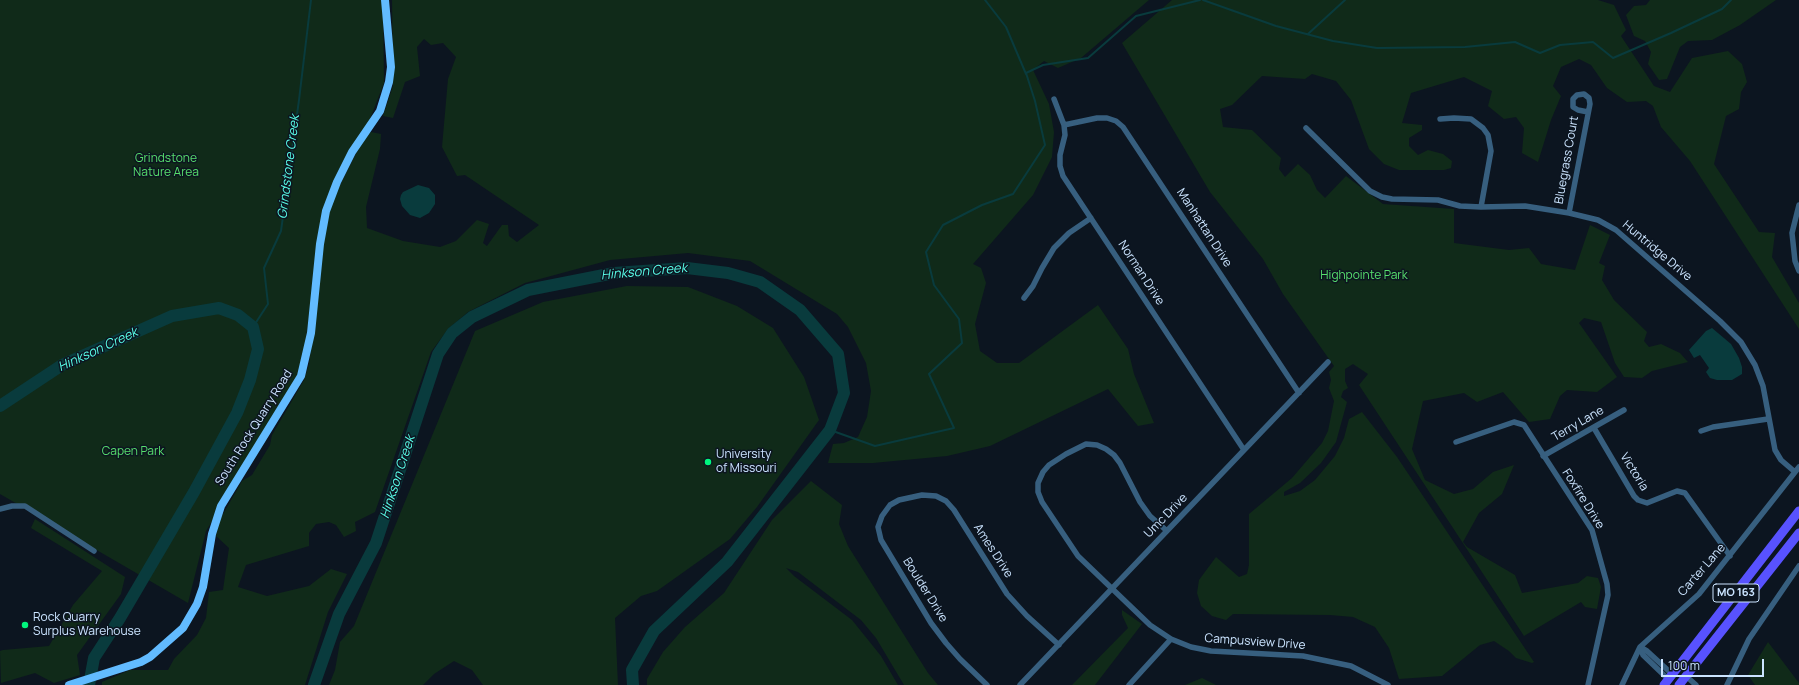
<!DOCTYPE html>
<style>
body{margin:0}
#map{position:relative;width:1799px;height:685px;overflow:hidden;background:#0c1520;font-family:Manrope,sans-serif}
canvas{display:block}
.scale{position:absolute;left:1661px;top:659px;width:103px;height:18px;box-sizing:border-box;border:2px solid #cbe4ff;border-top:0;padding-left:5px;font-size:12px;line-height:14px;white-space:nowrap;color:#cbe4ff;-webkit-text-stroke:3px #0c1520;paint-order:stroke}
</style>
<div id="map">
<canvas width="1799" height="685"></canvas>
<div class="scale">100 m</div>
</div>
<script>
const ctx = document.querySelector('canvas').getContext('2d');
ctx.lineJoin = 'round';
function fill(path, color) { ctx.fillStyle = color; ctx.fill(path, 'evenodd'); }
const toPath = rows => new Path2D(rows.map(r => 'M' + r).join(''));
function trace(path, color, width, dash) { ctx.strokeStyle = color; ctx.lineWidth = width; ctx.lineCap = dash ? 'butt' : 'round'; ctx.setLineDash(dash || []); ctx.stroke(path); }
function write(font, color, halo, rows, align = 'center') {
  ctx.font = font + ' Manrope,sans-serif'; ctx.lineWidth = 3; ctx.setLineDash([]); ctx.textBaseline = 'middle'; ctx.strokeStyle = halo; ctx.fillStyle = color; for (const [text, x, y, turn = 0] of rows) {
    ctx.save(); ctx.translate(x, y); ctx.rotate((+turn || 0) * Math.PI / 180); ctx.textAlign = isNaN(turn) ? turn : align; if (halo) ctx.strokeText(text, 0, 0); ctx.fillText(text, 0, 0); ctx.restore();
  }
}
const green = toPath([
 [0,0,383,0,384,83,368,124,331,203,365,136,371,132,381,134,380,149,366,207,367,228,403,241,440,247,456,241,477,220,489,224,483,243,487,246,502,225,508,225,509,236,517,242,539,225,465,175,457,176,442,147,448,79,456,57,443,43,431,45,424,39,417,47,420,76,405,82,393,118,383,116,393,86,392,0,1149,0,1081,58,1058,68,1044,61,1033,70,1049,104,1054,132,1052,157,1033,195,973,264,981,268,986,283,975,324,980,351,997,363,1019,363,1098,305,1128,349,1134,374,1154,423,1138,426,1108,389,990,446,947,456,873,463,828,463,833,444,844,443,858,437,867,417,871,391,866,363,848,327,837,314,750,261,688,253,610,260,525,283,468,312,448,329,431,352,375,512,355,522,356,531,344,537,336,525,329,522,316,524,309,533,309,546,246,565,238,587,267,596,309,586,331,569,347,574,328,612,305,685,102,685,102,682,130,670,168,670,174,659,197,635,206,618,209,592,223,590,229,548,216,536,219,521,242,481,252,475,270,445,272,435,304,380,309,364,316,309,314,288,299,381,206,531,188,603,0,494],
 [1172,0,1598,0,1614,5,1626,30,1621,36,1654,86,1670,92,1692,58,1728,51,1742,64,1747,82,1741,92,1739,109,1726,116,1714,164,1759,232,1775,233,1772,257,1799,303,1799,329,1690,161,1661,127,1653,106,1646,101,1627,102,1607,88,1591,65,1579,59,1561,67,1553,86,1561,96,1551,120,1538,162,1522,153,1524,128,1516,117,1504,119,1488,106,1492,91,1464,77,1411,93,1402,123,1422,125,1422,130,1409,138,1409,146,1418,155,1428,150,1443,154,1452,161,1451,168,1444,170,1399,170,1384,164,1369,149,1351,100,1336,81,1312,74,1305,79,1262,76,1232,105,1220,109,1223,127,1252,130,1281,158,1279,169,1285,177,1298,164,1310,175,1317,190,1325,198,1346,176,1383,204,1454,209,1454,243,1509,250,1529,248,1541,264,1575,270,1590,225,1610,235,1599,263,1605,266,1602,280,1614,300,1647,332,1644,341,1649,347,1661,344,1680,353,1688,362,1652,371,1642,378,1624,377,1615,363,1601,322,1584,318,1579,323,1617,377,1597,392,1567,390,1560,396,1550,419,1529,422,1503,392,1477,402,1464,393,1423,401,1412,449,1425,480,1454,494,1473,489,1493,472,1514,465,1502,494,1479,513,1463,542,1467,547,1515,575,1522,593,1578,583,1587,576,1598,578,1601,587,1597,609,1585,607,1581,602,1524,636,1359,385,1368,374,1353,364,1345,369,1345,381,1348,388,1343,391,1341,397,1347,402,1336,442,1321,463,1300,483,1284,492,1284,496,1300,491,1315,480,1335,456,1344,438,1349,419,1362,412,1397,457,1534,662,1532,663,1516,658,1509,651,1494,641,1480,645,1442,676,1399,679,1389,648,1375,627,1353,617,1330,615,1233,614,1226,620,1212,616,1201,606,1197,593,1199,580,1216,557,1239,577,1247,574,1249,565,1249,514,1292,478,1322,443,1328,431,1334,401,1329,388,1331,380,1329,372,1334,366,1283,294,1263,259,1210,192,1122,43],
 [1650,0,1776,0,1740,25,1712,40,1688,41,1680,47,1667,79,1659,80,1648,64,1651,52,1645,41,1634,36,1626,15,1634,6,1646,5],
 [627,286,688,287,737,306,773,328,804,377,819,420,757,507,730,539,657,591,641,596,615,618,618,685,483,685,472,670,454,661,434,674,423,685,329,685,335,670,340,642,354,626,475,331,543,302],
 [811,481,842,505,839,524,848,546,928,673,938,685,904,685,876,638,861,620,798,572,786,568,794,576,852,620,881,656,898,685,647,685,647,679,663,652,685,627,724,593,772,520],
 [35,519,125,577,121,594,77,655,80,675,54,683,35,673,1,683,0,651,3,650,49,646,73,605,102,571,31,528],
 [1122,610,1142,624,1095,685,1072,685,1128,628,1122,615],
 [1768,642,1799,683,1799,685,1755,685,1748,675],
 [1202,678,1216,685,1185,685]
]);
const water = toPath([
 [418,185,429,188,435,195,435,204,429,213,420,218,410,215,402,206,400,199,401,195,403,192],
 [1712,328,1731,344,1739,358,1742,367,1742,374,1732,380,1717,380,1710,378,1706,372,1709,368,1700,355,1694,358,1689,350,1706,331]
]);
const stream = toPath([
 [985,0,1006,27,1026,74],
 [1203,0,1276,26,1333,41,1377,48,1465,47,1515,42,1540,53,1560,45,1593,42,1613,58,1671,33,1722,9,1731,0],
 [1308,34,1345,0],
 [253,327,268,304,264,268,281,231,299,100,311,0],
 [830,430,875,446,954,428,929,374,962,343,959,319,934,285,926,252,943,225,982,205,1013,194,1045,145,1035,101,1026,73,1043,65,1088,58,1136,16,1200,0]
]);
const river = toPath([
 [0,406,62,365,172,316,219,308,238,315,253,327,258,349,250,380,237,413,194,492,120,618,94,658,89,685],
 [314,685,339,614,376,543,438,354,452,333,472,317,528,290,614,273,687,268,728,273,760,282,800,310,838,354,844,393,830,430,727,562,654,631,632,670,633,685]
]);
const street = toPath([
 [1054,99,1064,125,1065,135,1060,155,1060,166,1063,176,1244,450],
 [1440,119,1454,118,1471,119,1483,128,1488,135,1491,151,1481,207],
 [1064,125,1097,118,1107,118,1116,121,1123,127,1299,393],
 [1306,128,1370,191,1382,197,1392,199,1438,200,1460,206,1481,207,1525,206,1569,213,1598,220,1616,230,1720,321,1741,342,1755,365,1763,386,1775,450,1781,460,1795,472],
 [1799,205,1792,233,1795,261,1799,271],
 [1569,213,1590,104,1589,98,1584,94,1577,95,1573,99,1573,107,1578,110,1588,112],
 [1024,298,1033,286,1042,268,1054,248,1069,233,1091,218],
 [1594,428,1634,496,1638,500,1647,503,1677,491,1685,493,1730,556],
 [1701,431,1713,427,1768,419],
 [1456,442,1514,422,1524,425,1592,530,1607,584,1608,595,1588,685],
 [1543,456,1624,410],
 [0,509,12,506,25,506,94,551],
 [1167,531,1150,516,1140,502,1120,463,1114,455,1106,449,1097,445,1086,444,1066,454,1049,465,1043,472,1038,483,1038,492,1042,502,1078,556,1150,625,1171,639,1191,647,1211,651,1303,656,1351,666,1388,685],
 [1640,647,1643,655,1668,679],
 [1640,647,1647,651,1672,674],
 [1686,676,1696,685],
 [987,685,960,659,946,643,931,623,881,540,878,527,882,516,890,505,899,500,922,495,936,496,946,501,954,510,1007,594,1027,616,1059,645],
 [1020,685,1328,362],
 [1129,685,1171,639],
 [1622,685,1640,647,1699,594,1799,467],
 [1727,685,1749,639,1799,566]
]);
const secondary = toPath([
 [69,685,141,662,150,657,183,628,197,604,203,587,212,534,221,506,301,376,311,333,320,244,326,211,337,182,352,152,380,111,389,82,391,67,385,0]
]);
const primary = toPath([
 [1664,685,1799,511],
 [1679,685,1799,533]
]);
const markers = [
 [708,462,4,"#00f67d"],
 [25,625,4,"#00f67d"]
];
const shields = [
 [1736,593,46]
];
const shieldNames = [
 ["MO 163",1736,593]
];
const parkNames = [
 ["Grindstone",166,159],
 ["Nature Area",166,173],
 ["Highpointe Park",1364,276],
 ["Capen Park",133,452]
];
const streetNames = [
 ["Bluegrass Court",1567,160,-80],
 ["Manhattan Drive",1204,228,57],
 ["Huntridge Drive",1657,251,40],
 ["Norman Drive",1141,273,57],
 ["Terry Lane",1578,424,-30],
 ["South Rock Quarry Road",254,428,-58],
 ["Victoria",1634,472,58],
 ["Foxfire Drive",1583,499,58],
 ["Umc Drive",1166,516,-46],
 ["Ames Drive",993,551,57],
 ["Carter Lane",1702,570,-49],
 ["Boulder Drive",925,590,58],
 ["Campusview Drive",1255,642,4]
];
const poiNames = [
 ["University",716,455],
 ["of Missouri",716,469],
 ["Rock Quarry",33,618],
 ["Surplus Warehouse",33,632]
];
const waterNames = [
 ["Grindstone Creek",289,167,-83],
 ["Hinkson Creek",644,272,-5],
 ["Hinkson Creek",98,350,-25],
 ["Hinkson Creek",398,477,-72]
];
fill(green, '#102a19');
fill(water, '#093b3d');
trace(stream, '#093b3d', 2);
trace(river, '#093b3d', 12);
trace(street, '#375f7f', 5.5);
trace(secondary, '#62bbff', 8);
trace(primary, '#5852ff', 9);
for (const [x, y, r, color] of markers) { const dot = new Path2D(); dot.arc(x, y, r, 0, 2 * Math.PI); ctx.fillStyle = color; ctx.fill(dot); trace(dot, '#0c1520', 1.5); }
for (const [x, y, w] of shields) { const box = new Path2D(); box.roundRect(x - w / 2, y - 9, w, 18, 3); ctx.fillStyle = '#0c1520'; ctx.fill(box); trace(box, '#cbe4ff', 1); }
write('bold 11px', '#cbe4ff', null, shieldNames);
write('12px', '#57df6d', '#0c1520', parkNames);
write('12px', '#cbe4ff', '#0c1520', streetNames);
write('12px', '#cbe4ff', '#0c1520', poiNames, 'left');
write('italic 13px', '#59ffea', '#0c1520', waterNames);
</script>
